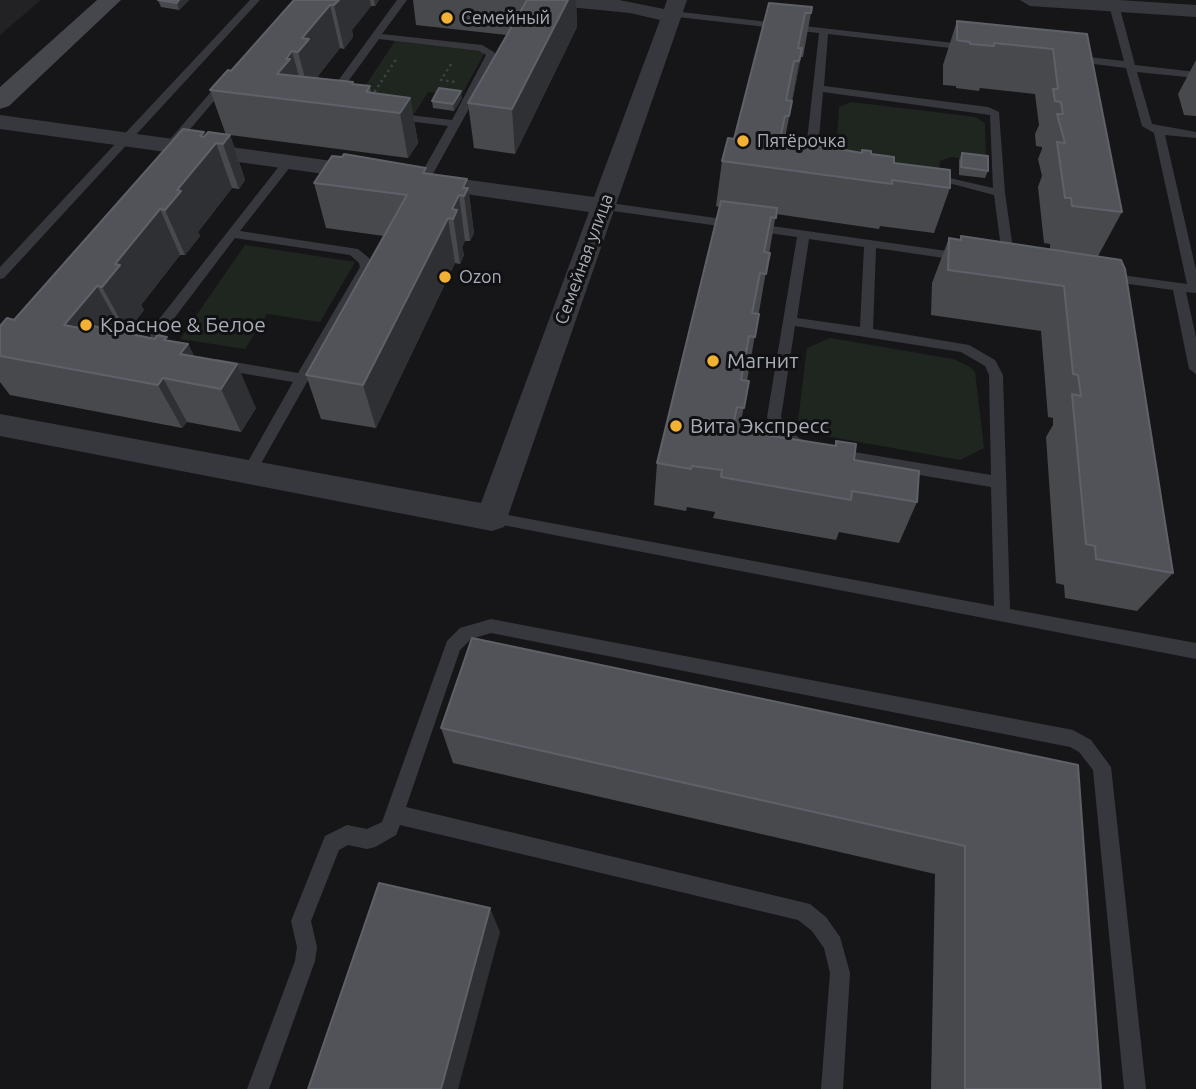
<!DOCTYPE html>
<meta charset="utf-8">
<style>
body{margin:0}
canvas{display:block;background:#161618}
</style>
<canvas width="1196" height="1089"></canvas>
<script>
const ctx = document.querySelector('canvas').getContext('2d');
ctx.lineJoin = 'round';
function fill(path, color) { ctx.fillStyle = color; ctx.fill(path, 'evenodd'); }
const toPath = rows => new Path2D(rows.map(r => 'M' + r).join(''));
function trace(path, color, width, dash) { ctx.strokeStyle = color; ctx.lineWidth = width; ctx.lineCap = dash ? 'butt' : 'round'; ctx.setLineDash(dash || []); ctx.stroke(path); }
function write(font, color, halo, rows, align = 'center') {
  ctx.font = font + ' Ubuntu,sans-serif'; ctx.lineWidth = 6; ctx.setLineDash([]); ctx.textBaseline = 'middle'; ctx.strokeStyle = halo; ctx.fillStyle = color; for (const [text, x, y, turn = 0] of rows) {
    ctx.save(); ctx.translate(x, y); ctx.rotate((+turn || 0) * Math.PI / 180); ctx.textAlign = isNaN(turn) ? turn : align; if (halo) ctx.strokeText(text, 0, 0); ctx.fillText(text, 0, 0); ctx.restore();
  }
}
const built = toPath([
 [0,0,41,0,0,35]
]);
const green = toPath([
 [395,41,485,52,461,96,428,92,415,113,352,106],
 [851,102,976,117,985,123,986,162,951,157,940,161,939,169,836,155,839,107],
 [245,245,355,262,320,322,267,314,245,349,180,339],
 [830,338,953,359,970,367,975,372,984,448,960,460,820,435,803,426,798,421,807,348]
]);
const path = toPath([
 [451,64,441,80,455,82],
 [371,97,397,58]
]);
const lane = toPath([
 [250,0,260,0,4,278,0,279,0,267,250,0],
 [397,0,407,0,382,34,482,45,494,52,497,58,429,181,423,184,417,181,448,126,392,119,387,116,392,113,452,120,486,55,479,51,379,39,336,98,327,96,397,0],
 [1114,2,1119,5,1135,65,1196,72,1196,78,1137,72,1152,124,1196,132,1196,138,1165,135,1196,270,1196,293,1186,292,1196,337,1196,374,1189,369,1173,290,1107,281,1101,277,1107,273,1187,284,1154,133,1142,126,1126,68,1070,61,1065,58,1070,55,1124,61,1109,5,1114,2],
 [672,11,971,45,971,49,968,50,828,34,824,86,988,107,999,112,1005,193,1015,263,1013,266,1005,266,1003,263,994,195,922,176,928,173,993,188,990,115,823,92,818,149,829,159,819,161,806,150,819,33,669,16,669,12,672,11],
 [222,79,231,81,174,148,166,148,166,144,222,79],
 [284,160,294,162,240,231,358,249,369,258,372,267,254,476,249,478,242,472,293,382,217,369,210,364,217,359,298,373,360,267,359,263,350,255,235,238,163,333,167,348,172,353,170,356,165,358,156,353,149,332,284,160],
 [603,202,968,254,968,260,964,261,876,248,873,329,969,345,995,360,1003,375,1010,609,1196,643,1196,659,487,522,484,518,487,514,492,512,994,606,991,487,836,461,829,455,836,449,991,475,989,375,985,366,961,352,795,326,781,417,785,426,799,438,816,445,818,449,811,455,789,446,775,433,767,417,797,237,599,209,597,206,603,202],
 [809,239,864,247,860,327,797,318,809,239],
 [491,619,1073,730,1091,740,1111,767,1146,1089,1124,1089,1093,770,1079,752,1070,747,491,633,471,639,460,650,406,807,810,904,826,917,840,937,850,973,843,1089,821,1089,830,973,824,948,812,931,798,920,400,825,396,835,375,847,367,849,348,845,339,850,311,921,317,947,315,961,269,1089,247,1089,295,961,297,947,291,921,325,836,347,825,367,829,382,822,447,641,460,628,491,619]
]);
const street = toPath([
 [549,0,619,0,664,9,667,0,687,0,504,527,492,531,0,436,0,414,481,503,589,212,425,188,417,186,413,181,417,176,425,174,594,197,660,20,630,13,559,6,549,0],
 [1020,0,1119,0,1196,5,1196,17,1030,6,1020,0],
 [0,115,368,166,376,168,380,173,376,178,368,180,0,129,0,115]
]);
const secondary = toPath([
 [97,0,121,0,9,106,0,109,0,87,97,0]
]);
const wall = toPath([
 [158,0,189,0,179,10,161,7],
 [294,0,379,0,375,6,371,6,352,30,353,37,344,49,340,48,318,76,319,78,353,82,354,84,370,86,371,93,410,98,418,143,408,158,230,135,245,180,239,189,232,188,198,232,200,236,185,255,180,255,141,305,144,310,127,332,122,331,121,332,188,344,194,356,256,408,241,432,187,422,182,428,10,395,0,382,0,326,14,320,205,135,226,135,210,90,231,71],
 [413,0,576,0,577,27,515,154,474,148,468,103,507,35,416,25],
 [769,3,812,7,803,57,801,57,784,143,871,154,950,188,934,233,880,226,879,229,776,214,747,381,749,381,739,431,834,446,836,441,854,460,917,502,899,543,839,532,836,540,713,518,715,512,687,507,686,511,654,505,657,463,719,207,716,206,722,161,734,139],
 [957,21,1087,34,1122,212,1098,256,1173,573,1137,611,1065,598,1064,585,1056,583,1046,437,1053,425,1053,418,1048,417,1041,331,931,315,932,283,949,238,960,240,961,236,1050,249,1050,244,1044,243,1038,187,1042,176,1038,159,1042,149,1042,147,1036,146,1035,134,1039,125,1035,94,980,88,979,91,956,88,956,86,943,85,943,65],
 [1196,60,1196,116,1184,115,1178,94],
 [462,98,454,111,433,108,432,101],
 [962,153,988,171,985,178,959,175,959,160],
 [427,174,467,179,474,233,470,241,465,241,462,247,464,255,460,264,455,263,376,428,321,419,306,375,384,236,326,228,314,183],
 [441,728,1078,765,1101,1089,931,1089,935,874,453,763]
]);
const shadedWall = toPath([
 [179,0,189,0,179,10,177,3],
 [339,0,370,0,371,6,352,30,353,37,344,49,334,5],
 [374,0,379,0,375,6],
 [568,0,576,0,577,27,515,154,512,109],
 [330,5,340,48,318,76,320,83,310,96,298,52,302,38],
 [802,48,794,92,791,106,799,61],
 [292,51,304,95,277,74,286,59],
 [461,91,462,98,454,111,453,104],
 [410,98,418,143,408,158,400,113],
 [204,132,210,150,216,143,232,188,198,232,200,236,185,255,165,210,177,190,200,136],
 [230,135,245,180,239,189,223,144],
 [467,179,474,233,470,241,463,188],
 [459,195,465,241,462,247,464,255,460,264,452,209],
 [160,209,180,255,141,305,144,310,127,332,102,287,115,264],
 [448,218,455,263,376,428,363,385],
 [97,286,122,331,91,370,64,325],
 [188,344,208,386,180,354],
 [237,364,256,408,241,432,221,389],
 [163,378,187,422,182,428,158,385],
 [490,908,500,932,458,1089,441,1089]
]);
const building = toPath([
 [158,0,179,0,177,3,158,0],
 [294,0,339,0,334,5,330,5,302,38,309,39,298,52,292,51,286,59,290,59,277,74,353,82,352,84,370,86,366,92,410,98,400,113,210,90,228,70,231,71,294,0],
 [527,0,568,0,512,109,468,103,527,0],
 [769,3,812,7,811,13,805,13,798,48,802,48,799,61,794,61,786,100,792,101,789,116,785,116,779,143,799,145,799,142,862,153,862,150,871,151,871,154,894,157,894,163,950,170,950,188,892,180,892,184,722,161,728,138,734,139,769,3],
 [957,21,1087,34,1122,212,1072,206,1071,198,1065,198,1057,142,1065,143,1057,114,1063,114,1061,102,1055,101,1053,89,1058,89,1053,49,994,43,994,46,970,44,970,42,957,40,957,21],
 [439,88,461,91,453,104,432,101,439,88],
 [183,129,204,132,200,136,204,137,208,132,230,135,223,144,216,143,177,190,181,191,165,210,160,209,115,264,120,265,102,287,97,286,64,325,85,329,88,325,155,339,157,335,167,337,164,340,188,344,180,354,237,364,221,389,163,378,158,385,0,356,0,326,7,318,14,320,183,129],
 [962,153,988,156,988,171,961,167,962,153],
 [344,154,426,168,423,173,467,179,463,188,468,188,464,196,459,195,452,209,457,210,453,219,448,218,363,385,306,375,407,195,314,183,332,156,342,157,344,154],
 [721,201,777,208,776,218,771,217,764,252,770,253,768,263,766,274,760,273,752,313,759,314,755,337,749,336,741,380,749,381,744,408,737,407,732,430,746,432,747,425,768,429,766,435,836,446,836,441,856,444,854,460,919,471,917,502,852,491,851,500,721,477,722,470,692,466,691,469,657,463,721,201],
 [961,236,1121,260,1125,269,1173,573,1096,559,1095,546,1086,544,1072,394,1081,396,1078,375,1073,374,1064,286,948,270,949,238,961,240,961,236],
 [472,638,1078,765,1101,1089,965,1089,965,846,441,728,472,638],
 [379,883,490,908,441,1089,308,1089,379,883]
]);
const markers = [
 [447,18,7,"#f2b134"],
 [743,141,7,"#f2b134"],
 [445,277,7,"#f2b134"],
 [86,325,7,"#f2b134"],
 [713,361,7,"#f2b134"],
 [676,426,7,"#f2b134"]
];
const farPoinames = [
 ["Семейный",461,18],
 ["Пятёрочка",757,141],
 ["Ozon",459,277]
];
const farStreetnames = [
 ["Семейная улица",584,259,-70]
];
const poiNames = [
 ["Красное & Белое",100,325],
 ["Магнит",727,361],
 ["Вита Экспресс",690,426]
];
fill(built, '#222225');
fill(green, '#1e261f');
trace(path, '#3d3f44', 2.5, [2.5, 3.5]);
fill(lane, '#37383d');
fill(street, '#37383d');
fill(secondary, '#45474d');
fill(wall, '#47494d');
fill(shadedWall, '#2f3033');
fill(building, '#525359');
trace(building, '#5f6168', 2);
for (const [x, y, r, color] of markers) { const dot = new Path2D(); dot.arc(x, y, r, 0, 2 * Math.PI); ctx.fillStyle = color; ctx.fill(dot); trace(dot, '#111113', 2.5); }
write('18px', '#a8adb8', '#111113', farPoinames, 'left');
write('18px', '#a8adb8', '#111113', farStreetnames);
write('21px', '#a8adb8', '#111113', poiNames, 'left');
</script>
